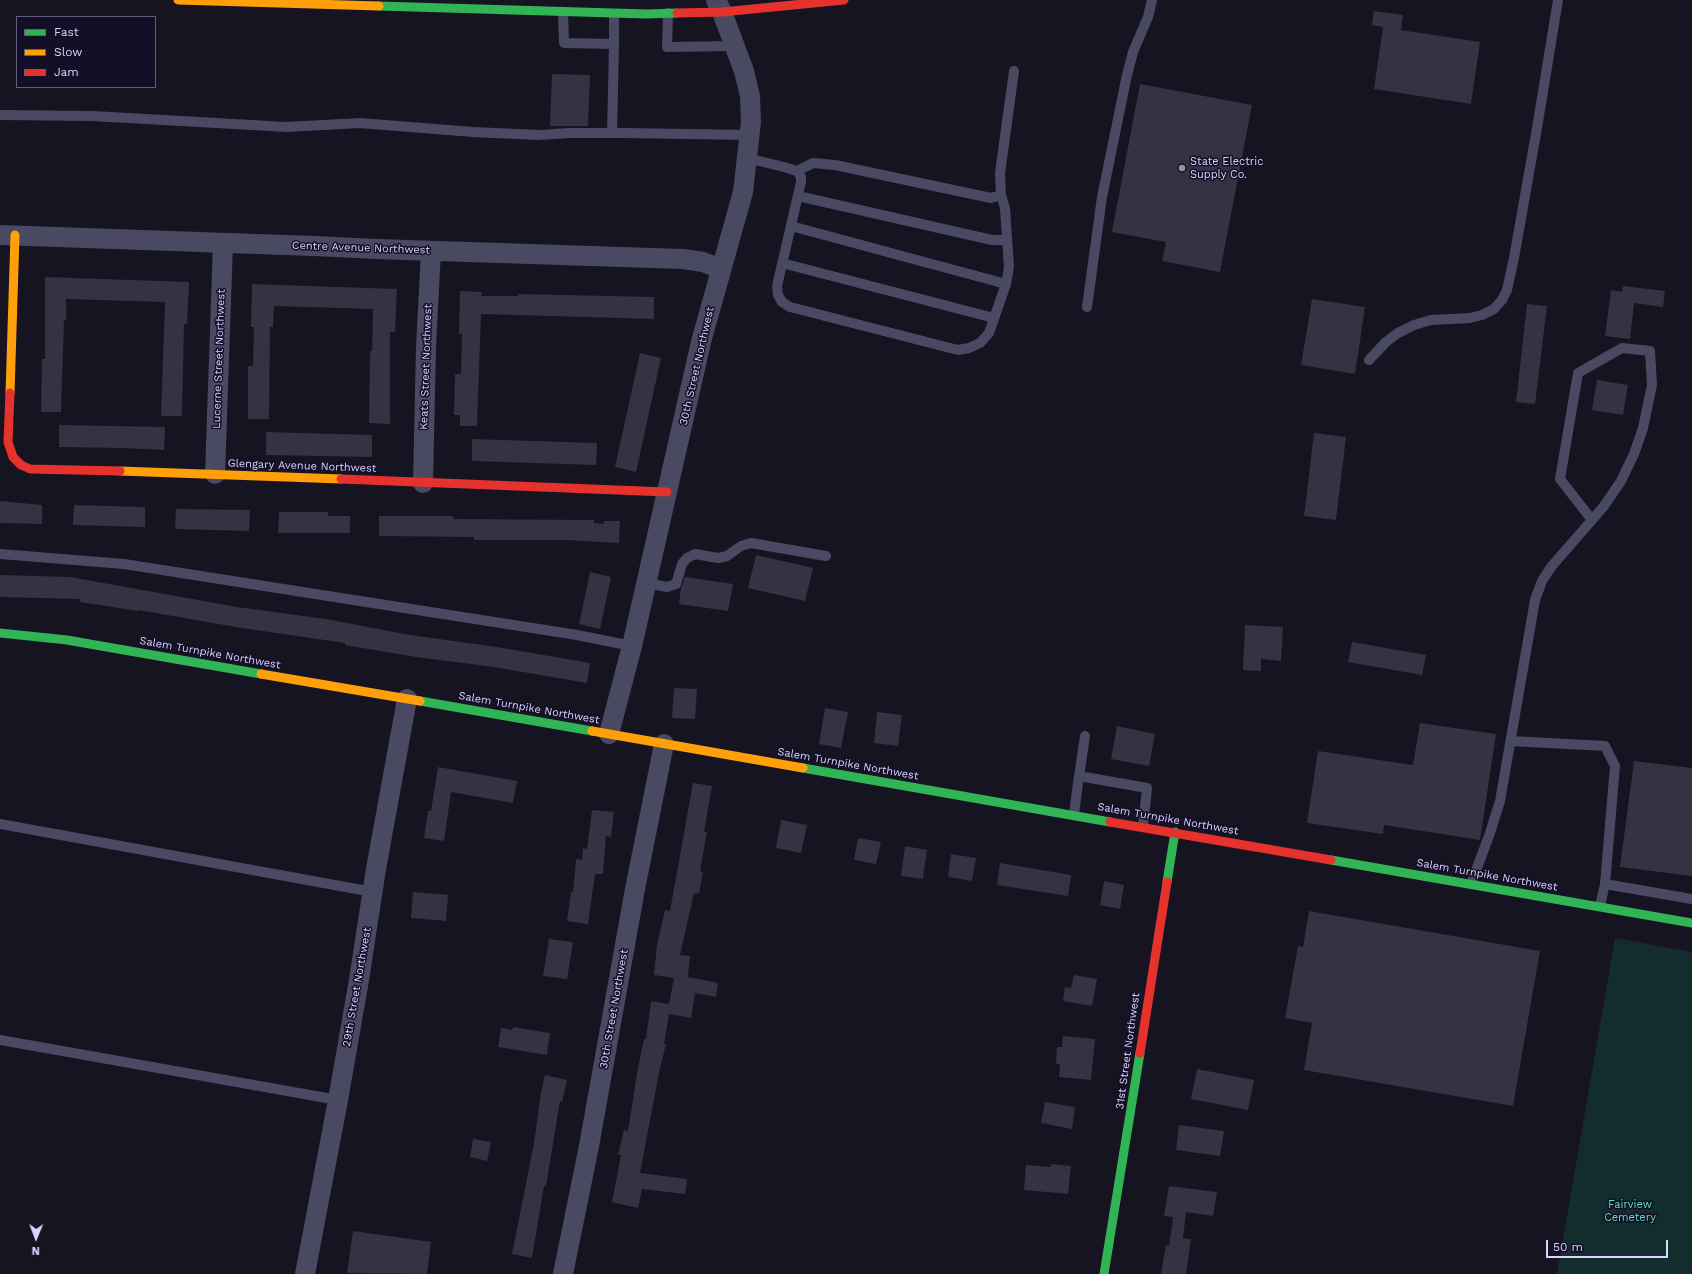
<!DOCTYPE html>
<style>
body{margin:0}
#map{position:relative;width:1692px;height:1274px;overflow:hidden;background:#161421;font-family:"Work Sans",sans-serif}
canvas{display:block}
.legend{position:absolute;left:16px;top:16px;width:140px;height:72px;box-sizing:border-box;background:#130f26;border:1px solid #625e7d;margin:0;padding:5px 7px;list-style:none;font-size:12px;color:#d9d4ff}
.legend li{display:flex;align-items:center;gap:8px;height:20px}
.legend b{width:20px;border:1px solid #625e7d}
.north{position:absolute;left:16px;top:1218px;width:40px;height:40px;-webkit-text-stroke:3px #130f26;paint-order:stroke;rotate:181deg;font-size:11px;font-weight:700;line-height:16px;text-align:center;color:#d9d4ff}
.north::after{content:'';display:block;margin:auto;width:14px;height:18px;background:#d9d4ff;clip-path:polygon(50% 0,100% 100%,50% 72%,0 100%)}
.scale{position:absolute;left:1546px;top:1240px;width:122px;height:18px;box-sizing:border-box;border:2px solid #d9d4ff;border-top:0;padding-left:5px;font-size:12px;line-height:14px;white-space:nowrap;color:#d9d4ff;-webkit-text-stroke:3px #130f26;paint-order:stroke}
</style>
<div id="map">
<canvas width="1692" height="1274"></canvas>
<ul class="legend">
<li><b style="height:5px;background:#30b455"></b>Fast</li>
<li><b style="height:5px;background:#ff9f0a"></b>Slow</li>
<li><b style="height:5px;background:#e5322d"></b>Jam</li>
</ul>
<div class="north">N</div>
<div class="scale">50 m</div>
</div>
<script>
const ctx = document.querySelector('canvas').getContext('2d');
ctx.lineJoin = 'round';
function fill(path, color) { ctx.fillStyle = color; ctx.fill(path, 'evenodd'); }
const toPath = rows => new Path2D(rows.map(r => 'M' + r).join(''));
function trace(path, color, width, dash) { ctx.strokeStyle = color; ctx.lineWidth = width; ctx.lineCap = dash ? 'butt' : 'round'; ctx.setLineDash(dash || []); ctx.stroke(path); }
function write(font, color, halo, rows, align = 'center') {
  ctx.font = font + ' "Work Sans",sans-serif'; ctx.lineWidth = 3; ctx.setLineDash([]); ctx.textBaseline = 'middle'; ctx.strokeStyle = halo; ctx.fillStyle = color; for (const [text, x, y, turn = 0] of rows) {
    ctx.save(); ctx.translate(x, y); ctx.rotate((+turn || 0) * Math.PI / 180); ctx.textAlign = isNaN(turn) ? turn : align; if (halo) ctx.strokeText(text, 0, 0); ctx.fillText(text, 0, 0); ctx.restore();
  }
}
const green = toPath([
 [1615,938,1692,952,1692,1274,1557,1274]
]);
const building = toPath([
 [1374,11,1403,15,1401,30,1480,42,1471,104,1374,89,1383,27,1372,25],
 [552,74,590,75,588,126,550,126],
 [1140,84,1252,105,1220,272,1162,261,1166,242,1112,232],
 [45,277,189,282,187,324,184,324,182,416,161,416,165,302,66,299,66,320,64,320,61,412,41,412,42,359,45,359],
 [252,284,397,289,395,332,390,332,390,424,369,423,370,351,372,351,373,309,274,306,273,327,270,327,269,419,248,419,248,366,253,366,254,327,251,327],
 [1623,286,1665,291,1663,307,1634,303,1630,339,1605,336,1611,290,1622,292],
 [460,291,482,292,481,296,518,296,518,294,654,297,654,319,481,314,477,426,460,426,460,415,454,415,455,374,461,374,462,334,459,334],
 [1312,299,1365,307,1355,374,1301,365],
 [1527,304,1547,306,1535,404,1516,402],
 [640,353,661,358,636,472,615,467],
 [1597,380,1628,385,1623,415,1592,410],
 [59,425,165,427,164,450,121,448,59,447],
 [266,432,372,435,372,457,266,455],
 [1314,433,1346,437,1336,520,1304,516],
 [472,439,597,443,596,465,472,461],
 [0,501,42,505,42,524,0,523],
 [74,505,145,507,145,527,73,525],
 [176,509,250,510,249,531,175,529],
 [279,512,328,512,328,516,350,516,350,533,278,533],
 [379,516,453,516,453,519,594,520,594,523,603,524,604,521,620,521,619,543,567,540,474,540,474,537,379,536],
 [756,555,813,568,805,601,748,588],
 [590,572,611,577,600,629,579,624],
 [0,575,70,577,237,607,326,619,410,635,497,647,590,663,587,683,494,667,416,657,345,645,345,643,242,628,138,610,138,611,80,602,80,599,0,597],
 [685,577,733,584,728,611,679,604,681,588],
 [1245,625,1283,627,1281,661,1261,659,1261,671,1243,670],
 [1352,642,1426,655,1422,675,1348,662],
 [674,688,697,689,695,719,672,718],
 [825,708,848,712,841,748,819,744],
 [877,712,902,715,898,746,874,743],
 [1420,723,1496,734,1480,840,1384,825,1383,834,1307,823,1318,751,1413,765],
 [1117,726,1155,734,1149,766,1111,759],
 [1634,761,1692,768,1692,876,1620,867],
 [438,767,517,781,513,803,451,792,444,841,424,838,428,811,431,811],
 [693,783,712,786,704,832,707,832,700,871,703,872,699,894,694,893,680,955,690,956,688,977,718,983,716,997,695,993,691,1018,669,1014,664,1044,666,1044,659,1073,640,1173,687,1179,685,1194,642,1189,638,1208,612,1202,621,1155,618,1155,624,1130,628,1131,638,1068,644,1039,646,1039,651,1001,669,1004,674,978,654,975,657,945,665,910,670,911],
 [592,810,614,812,611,837,606,836,603,874,595,874,588,924,567,921,571,892,573,892,576,859,582,860,583,848,587,849],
 [781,820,807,825,801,853,776,848],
 [858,838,881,842,876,864,854,860],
 [905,846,927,850,923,879,901,876],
 [951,854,976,858,972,881,948,877],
 [1000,863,1071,875,1068,896,997,885],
 [1104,881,1124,885,1120,909,1100,905],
 [413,892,448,895,446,921,411,918],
 [1309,911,1540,951,1513,1106,1304,1070,1312,1023,1285,1018,1298,946,1303,947],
 [549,939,573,942,567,979,543,976],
 [1074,975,1097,979,1092,1006,1063,1001,1065,987,1071,988],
 [513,1027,550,1033,547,1055,498,1047,501,1028,512,1030],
 [1063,1036,1095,1039,1091,1080,1059,1077,1060,1064,1056,1064,1057,1047,1062,1047],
 [1197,1069,1254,1080,1248,1110,1191,1099],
 [545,1075,567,1080,562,1102,560,1101,546,1186,544,1186,532,1258,512,1254,534,1143,541,1092],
 [1045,1102,1075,1107,1072,1129,1041,1123],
 [1179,1125,1224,1131,1220,1156,1176,1150],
 [473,1139,491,1142,487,1161,470,1157],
 [1051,1164,1071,1166,1068,1194,1024,1190,1026,1165,1051,1167],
 [1169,1186,1217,1192,1213,1216,1186,1212,1183,1238,1191,1239,1186,1274,1161,1274,1166,1245,1169,1246,1173,1217,1164,1216],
 [353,1231,431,1242,427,1274,347,1273]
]);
const lane = toPath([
 [563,12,564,43,614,44,612,133],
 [668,13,667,47,734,46],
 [614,44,614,14],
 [0,115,93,116,287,127,360,123,473,132,538,135,570,133,624,133,750,135],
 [747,158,784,167,797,171,801,177,801,182,777,286,778,295,782,302,790,307,958,350,969,348,980,343,989,333,1006,284,1009,267,1005,208,1001,195,1000,173,1014,71],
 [797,171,813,163,835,165,991,198,1001,195],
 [798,196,992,240,1007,240],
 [791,226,1006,284],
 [782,263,994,318],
 [1087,307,1102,197,1127,75,1133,52,1148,17,1152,0],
 [1369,360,1386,342,1398,333,1414,325,1431,320,1470,318,1482,315,1494,309,1502,300,1507,290,1514,258,1537,128,1558,0],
 [0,554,124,564,577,635,632,646],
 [646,583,667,587,676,584,682,564,687,558,695,554,718,558,727,556,741,546,751,543,826,556],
 [1511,741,1605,746,1615,766,1605,884,1692,899],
 [1079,776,1085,736],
 [1074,814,1079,776,1147,788,1143,826],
 [0,824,373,892],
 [1471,884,1490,833,1500,801,1535,600,1542,581,1551,567,1592,520,1604,506,1621,481,1634,454,1643,428,1652,385,1650,351,1622,348,1578,373,1560,479,1592,520],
 [1600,906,1605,884],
 [0,1040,338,1100]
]);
const street = toPath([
 [0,235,314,246,377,249,683,259,703,262,721,269],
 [215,474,223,243],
 [423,483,426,347,431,251],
 [609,734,632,646,701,342,743,192,751,122,750,96,744,71,722,12,716,0],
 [305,1274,338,1100,359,980,376,869,407,699],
 [563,1274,589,1146,635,889,664,744]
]);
const fast = toPath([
 [379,6,647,14,677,13],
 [0,633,67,640,261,674],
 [420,701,592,731],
 [803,768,1110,822],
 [1331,860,1692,923],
 [1167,882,1175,832],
 [1104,1274,1140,1053]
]);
const slow = toPath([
 [178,0,379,6],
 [10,393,15,235],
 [120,471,341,479],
 [261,674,420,701],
 [592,731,803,768]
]);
const jam = toPath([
 [677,13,722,12,844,0],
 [10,393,8,442,13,457,21,465,30,469,120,471],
 [341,479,667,492],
 [1110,822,1331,860],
 [1140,1053,1167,882]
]);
const markers = [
 [1182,168,4,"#9591b1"]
];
const poiNames = [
 ["State Electric",1190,162],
 ["Supply Co.",1190,175]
];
const streetNames = [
 ["Centre Avenue Northwest",361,248,2],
 ["Lucerne Street Northwest",219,359,-88],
 ["30th Street Northwest",697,366,-77],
 ["Keats Street Northwest",426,367,-88],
 ["Glengary Avenue Northwest",302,466,2],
 ["Salem Turnpike Northwest",210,653,10],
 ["Salem Turnpike Northwest",529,708,10],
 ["Salem Turnpike Northwest",848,764,10],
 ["Salem Turnpike Northwest",1168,819,10],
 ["Salem Turnpike Northwest",1487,875,10],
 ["29th Street Northwest",357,987,-80],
 ["30th Street Northwest",614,1009,-80],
 ["31st Street Northwest",1128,1051,-82]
];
const parkNames = [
 ["Fairview",1630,1205],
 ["Cemetery",1630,1218]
];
fill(green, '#132c2d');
fill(building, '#343243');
trace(lane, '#4a4962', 10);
trace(street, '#4a4962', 20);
trace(fast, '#30b455', 9);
trace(slow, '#ff9f0a', 9);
trace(jam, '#e5322d', 9);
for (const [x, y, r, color] of markers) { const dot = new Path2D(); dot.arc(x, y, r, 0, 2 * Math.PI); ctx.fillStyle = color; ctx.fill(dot); trace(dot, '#130f26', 1.5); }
write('11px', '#d9d4ff', '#130f26', poiNames, 'left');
write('11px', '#d9d4ff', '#130f26', streetNames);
write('11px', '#5fe0c0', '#130f26', parkNames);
</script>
